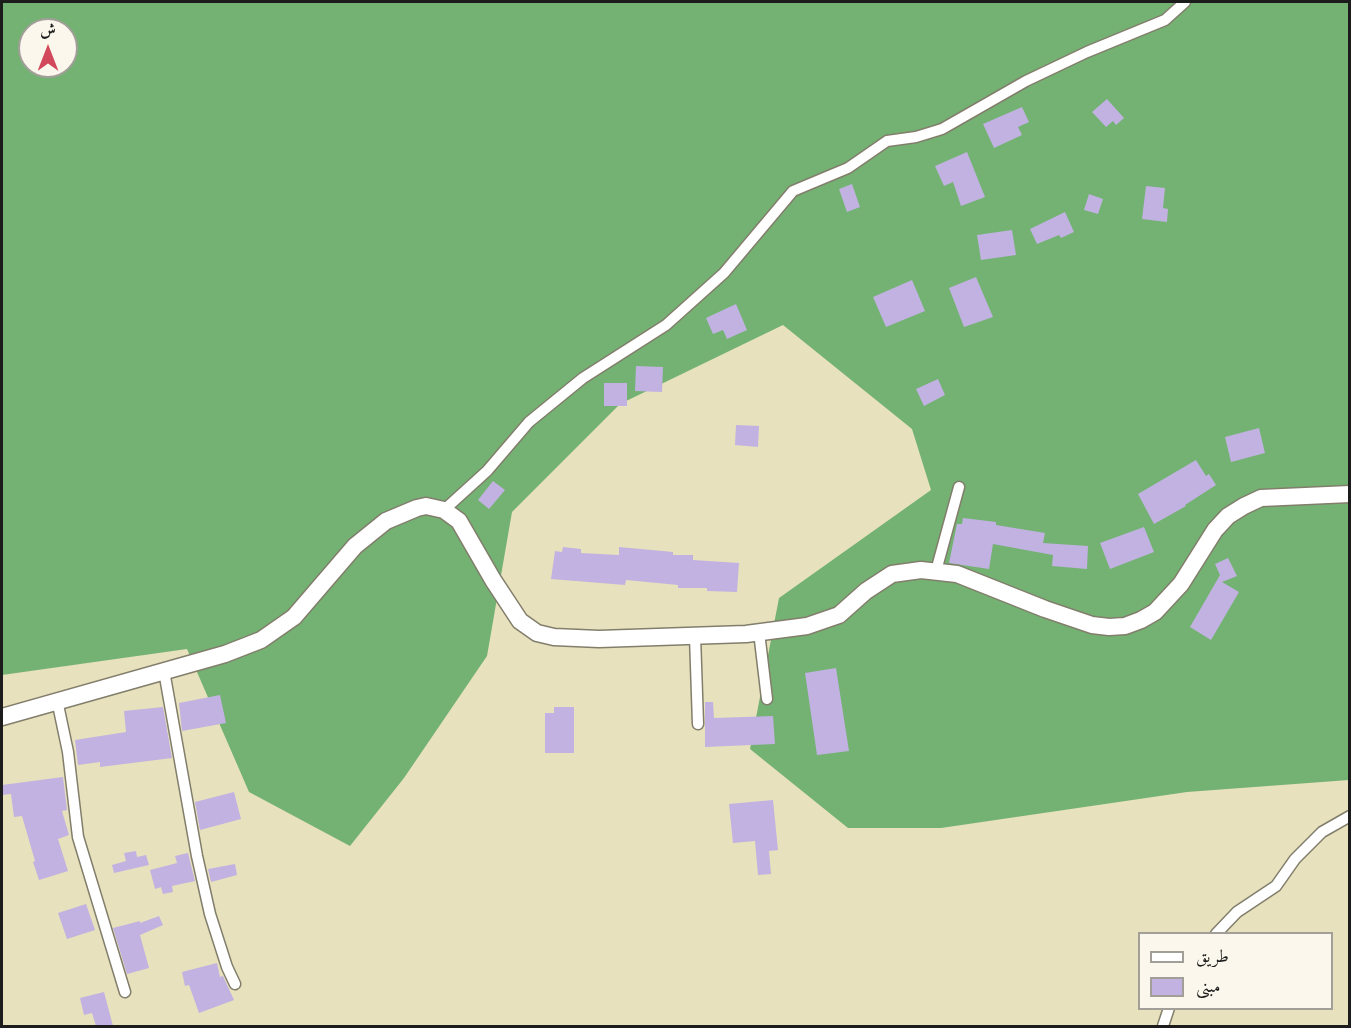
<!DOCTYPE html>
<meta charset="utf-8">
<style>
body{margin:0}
#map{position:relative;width:1351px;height:1028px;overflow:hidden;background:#e8e1bd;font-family:"Sorts Mill Goudy",Amiri,serif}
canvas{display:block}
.frame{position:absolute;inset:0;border:3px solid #1c1c1c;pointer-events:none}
.legend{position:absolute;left:1138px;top:932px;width:195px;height:78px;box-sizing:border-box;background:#fbf7ec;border:2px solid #a29f99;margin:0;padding:8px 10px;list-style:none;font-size:18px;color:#1c1c1c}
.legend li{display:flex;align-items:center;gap:12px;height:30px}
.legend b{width:30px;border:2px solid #a29f99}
.north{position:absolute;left:18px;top:18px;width:60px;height:60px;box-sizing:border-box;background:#fbf7ec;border:2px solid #a29f99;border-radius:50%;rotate:0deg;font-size:16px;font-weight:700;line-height:24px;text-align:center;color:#1c1c1c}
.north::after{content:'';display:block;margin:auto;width:21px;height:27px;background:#d1495b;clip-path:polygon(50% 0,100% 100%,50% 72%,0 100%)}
</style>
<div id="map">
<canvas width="1351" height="1028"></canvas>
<div class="frame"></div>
<ul class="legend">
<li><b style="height:8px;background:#fff"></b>طريق</li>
<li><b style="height:16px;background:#c1b2e1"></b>مبنى</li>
</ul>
<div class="north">ش</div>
</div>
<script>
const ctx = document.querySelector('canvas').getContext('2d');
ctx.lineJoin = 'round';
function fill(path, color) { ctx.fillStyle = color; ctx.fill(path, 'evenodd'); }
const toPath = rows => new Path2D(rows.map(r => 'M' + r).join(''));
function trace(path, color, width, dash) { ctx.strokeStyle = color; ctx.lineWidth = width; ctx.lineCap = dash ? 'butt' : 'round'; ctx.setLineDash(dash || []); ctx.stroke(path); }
const forest = toPath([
 [2,2,1349,2,1349,780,1187,792,941,828,848,828,750,749,779,598,931,490,912,429,783,325,620,404,512,512,487,656,404,778,350,846,249,792,187,649,2,675],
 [30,30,66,30,66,66,30,66]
]);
const building = toPath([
 [1107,99,1124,118,1116,125,1113,121,1106,127,1092,112],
 [1022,107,1029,122,1018,127,1022,135,994,148,983,124],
 [967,152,985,197,961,206,953,182,944,186,935,166],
 [852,184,860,207,847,212,839,189],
 [1146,186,1165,188,1163,208,1168,209,1167,222,1142,219],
 [1089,194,1103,199,1098,214,1084,210],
 [1065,212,1074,232,1061,238,1059,235,1037,244,1030,229],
 [1012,230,1016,255,981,260,977,235],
 [976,277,993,317,964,327,949,288],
 [912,280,925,311,886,327,873,297],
 [736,304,747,330,727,339,723,330,713,334,706,318],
 [636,366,663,367,662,392,635,391],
 [938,379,945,395,924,406,916,389],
 [604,383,627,383,627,406,604,406],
 [736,425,759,426,758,447,735,445],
 [1259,428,1265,453,1231,462,1225,437],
 [1196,460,1206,476,1209,474,1216,485,1185,505,1186,506,1154,524,1138,494],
 [493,481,505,490,489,509,478,500],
 [963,518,996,522,996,525,1045,533,1043,543,1088,546,1087,569,1052,566,1053,555,993,544,989,569,949,563,957,524,962,524],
 [1144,527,1154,552,1110,569,1100,543],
 [563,547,581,549,581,553,619,555,619,547,673,552,673,555,693,555,693,560,739,563,737,592,707,591,707,588,678,588,678,585,626,580,625,585,551,579,555,551,562,552],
 [1228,558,1237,576,1222,582,1239,592,1211,640,1190,627,1220,575,1215,564],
 [836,668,849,751,817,755,805,673],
 [220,695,226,723,182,731,179,703],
 [705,702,713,702,714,718,773,716,775,744,705,747],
 [163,707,172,758,100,767,100,762,78,765,75,740,126,732,124,711],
 [554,707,574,707,574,753,545,753,545,713,554,713],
 [63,777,67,810,62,811,69,835,58,839,68,871,39,880,33,862,35,861,22,816,14,817,11,794,2,795,2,785],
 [234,792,241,819,200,830,195,802],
 [773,800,778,850,769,851,771,874,758,875,755,841,733,843,729,804],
 [136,851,137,857,146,855,149,865,114,873,112,865,126,861,124,853],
 [188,853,195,881,172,886,173,892,163,894,161,887,155,889,150,870,177,863,175,856],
 [235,864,237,875,211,882,208,869],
 [86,904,95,930,67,939,58,913],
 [159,916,163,925,140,935,149,968,127,974,113,928,140,921,140,923],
 [217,963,220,977,223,976,234,1000,199,1013,189,985,185,986,182,972],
 [104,992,113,1026,96,1026,92,1013,84,1015,80,998]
]);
const street = toPath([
 [444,510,487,471,529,422,583,378,666,325,724,273,793,191,848,168,887,141,916,137,942,129,1026,81,1087,52,1165,20,1185,2],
 [936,571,959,487],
 [759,632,767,699],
 [695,636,698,724],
 [164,671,197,856,210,914,227,967,235,984],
 [57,700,68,752,78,837,125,992],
 [1216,934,1237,912,1276,886,1295,859,1322,832,1350,816],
 [1163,1026,1169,1008]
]);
const primary = toPath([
 [2,717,225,654,261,640,294,617,355,546,386,521,417,508,426,506,444,510,459,521,493,580,520,621,537,633,554,637,599,639,746,634,807,626,839,615,866,591,892,574,921,570,957,574,1045,609,1092,625,1109,627,1125,626,1141,620,1155,612,1181,584,1215,530,1228,516,1244,506,1261,498,1350,494]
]);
fill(forest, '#74b273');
fill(building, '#c1b2e1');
trace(street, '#827e6c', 13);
trace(primary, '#827e6c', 19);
trace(street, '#fff', 10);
trace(primary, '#fff', 16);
</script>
